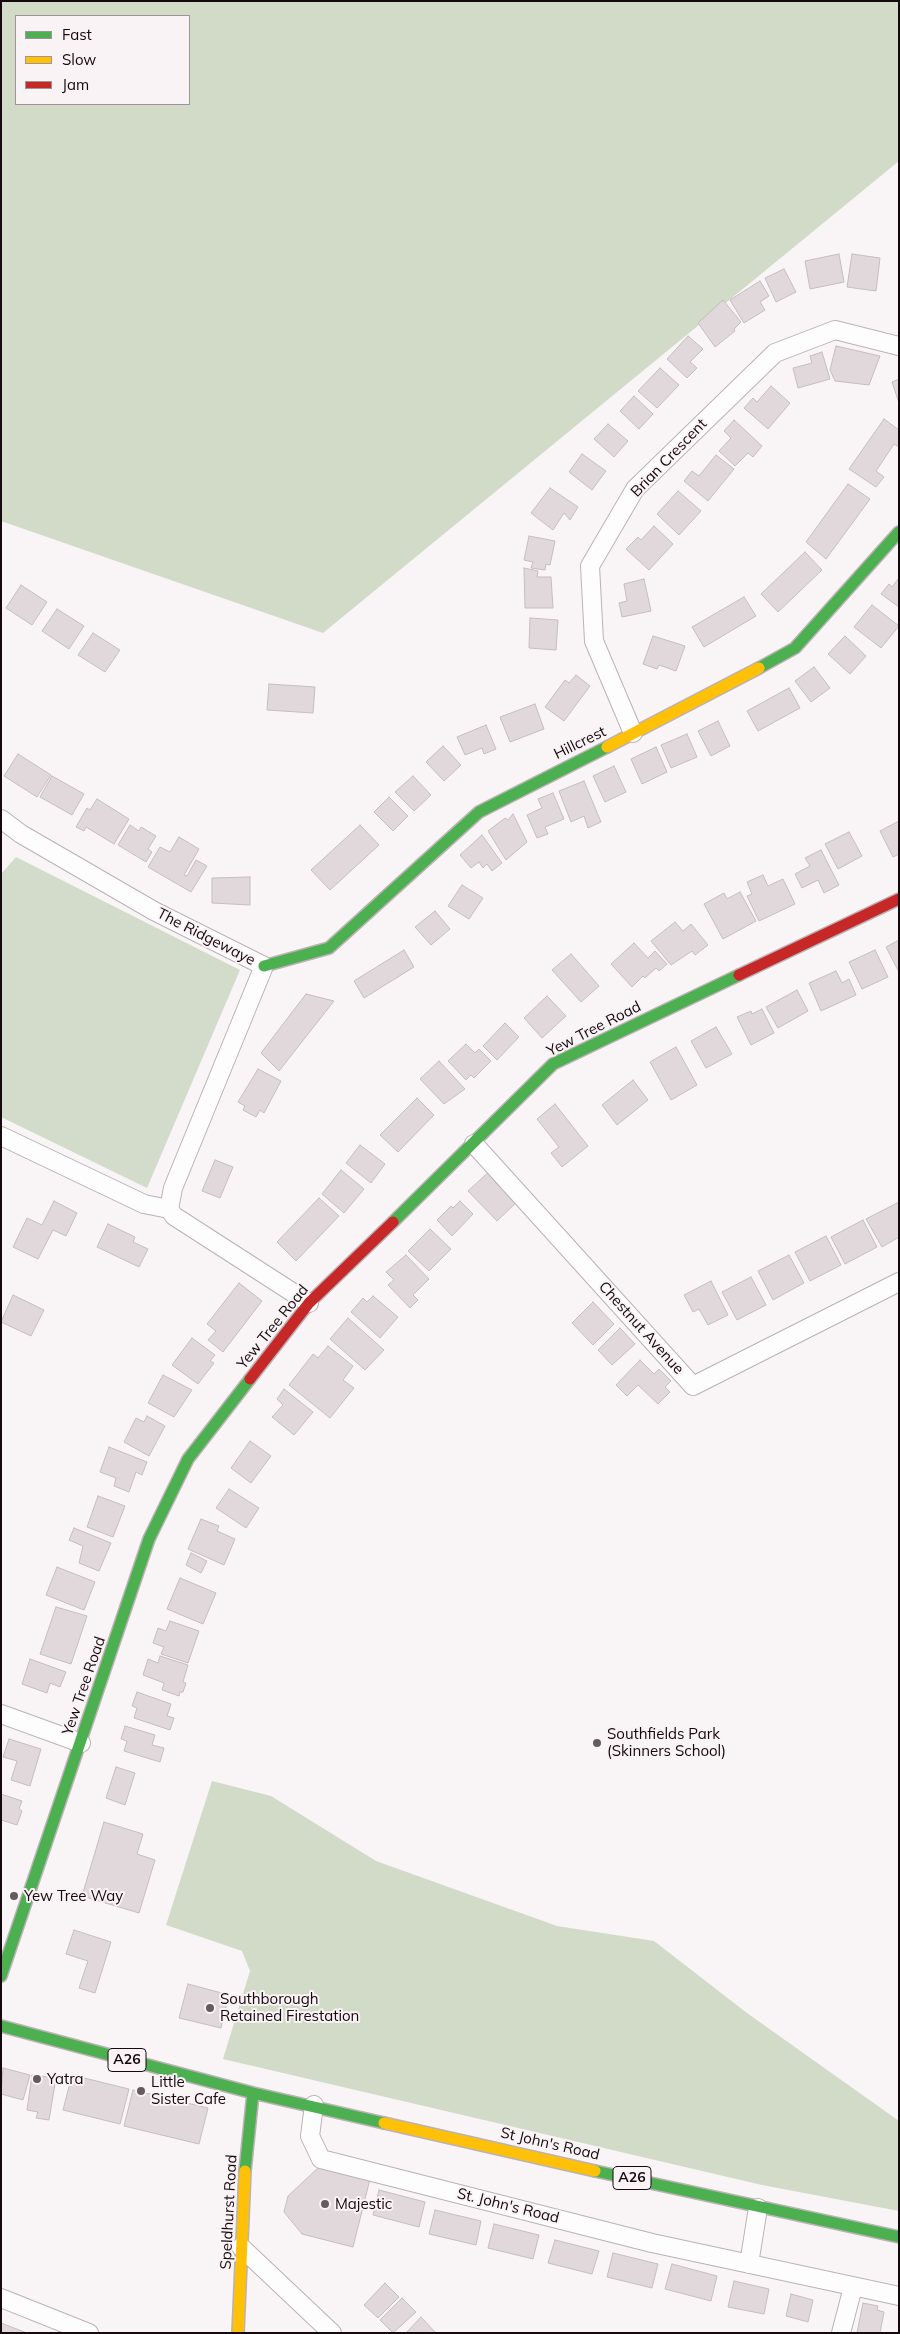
<!DOCTYPE html>
<style>
body{margin:0}
#map{position:relative;width:900px;height:2334px;overflow:hidden;background:#f9f4f6;font-family:Mulish,sans-serif}
canvas{display:block}
.frame{position:absolute;inset:0;border:2px solid #15090e;pointer-events:none}
.legend{position:absolute;left:15px;top:15px;width:175px;height:90px;box-sizing:border-box;background:#faf3f5;border:1px solid #9e9599;margin:0;padding:6px 9px;list-style:none;font-size:15px;color:#15090e}
.legend li{display:flex;align-items:center;gap:10px;height:25px}
.legend b{width:25px;border:1px solid #9e9599}
</style>
<div id="map">
<canvas width="900" height="2334"></canvas>
<div class="frame"></div>
<ul class="legend">
<li><b style="height:6px;background:#4caf50"></b>Fast</li>
<li><b style="height:6px;background:#ffc107"></b>Slow</li>
<li><b style="height:6px;background:#c62828"></b>Jam</li>
</ul>
</div>
<script>
const ctx = document.querySelector('canvas').getContext('2d');
ctx.lineJoin = 'round';
function fill(path, color) { ctx.fillStyle = color; ctx.fill(path, 'evenodd'); }
const toPath = rows => new Path2D(rows.map(r => 'M' + r).join(''));
function trace(path, color, width, dash) { ctx.strokeStyle = color; ctx.lineWidth = width; ctx.lineCap = dash ? 'butt' : 'round'; ctx.setLineDash(dash || []); ctx.stroke(path); }
function write(font, color, halo, rows, align = 'center') {
  ctx.font = font + ' Mulish,sans-serif'; ctx.lineWidth = 4; ctx.setLineDash([]); ctx.textBaseline = 'middle'; ctx.strokeStyle = halo; ctx.fillStyle = color; for (const [text, x, y, turn = 0] of rows) {
    ctx.save(); ctx.translate(x, y); ctx.rotate((+turn || 0) * Math.PI / 180); ctx.textAlign = isNaN(turn) ? turn : align; if (halo) ctx.strokeText(text, 0, 0); ctx.fillText(text, 0, 0); ctx.restore();
  }
}
const green = toPath([
 [16,857,240,970,147,1188,1,1117,1,874]
]);
const forest = toPath([
 [1,1,899,1,899,161,323,633,1,521],
 [16,16,189,16,189,104,16,104],
 [212,1781,271,1796,376,1861,557,1926,654,1941,747,2013,899,2121,899,2211,762,2185,223,2059,250,1971,242,1951,166,1925]
]);
const building = toPath([
 [839,254,844,282,810,289,805,261,839,254],
 [852,254,880,258,876,291,847,287,852,254],
 [784,269,796,292,776,302,765,278,784,269],
 [760,281,769,296,760,302,765,310,744,323,730,300,760,281],
 [723,300,741,322,734,329,735,331,715,347,698,323,723,300],
 [688,336,703,349,690,362,697,368,687,378,667,359,688,336],
 [836,346,880,356,869,385,835,381,830,370,836,346],
 [822,352,830,379,798,388,793,368,812,363,810,356,822,352],
 [660,368,679,385,657,408,638,391,660,368],
 [899,379,899,403,892,382,899,379],
 [771,386,790,403,768,429,744,408,753,398,757,402,771,386],
 [634,396,653,414,639,429,620,411,634,396],
 [884,419,899,430,899,447,894,444,876,471,884,477,876,487,849,469,884,419],
 [734,420,762,446,753,457,748,453,735,466,719,451,731,438,724,431,734,420],
 [608,424,628,441,614,457,594,439,608,424],
 [582,454,606,471,592,490,569,472,582,454],
 [716,455,734,469,708,501,684,481,692,471,699,476,716,455],
 [848,484,870,499,826,559,806,542,848,484],
 [550,488,578,507,570,520,564,513,553,530,531,513,550,488],
 [678,491,701,511,679,535,657,514,678,491],
 [654,526,673,544,649,570,626,549,638,537,641,540,654,526],
 [529,536,555,541,550,565,546,564,545,570,531,568,533,562,524,560,529,536],
 [805,552,822,570,778,612,761,594,805,552],
 [524,568,538,571,537,577,551,577,553,608,525,608,524,568],
 [899,578,899,607,881,594,889,584,892,587,899,578],
 [644,579,651,611,622,617,619,603,627,601,624,584,644,579],
 [21,585,47,602,32,625,6,608,21,585],
 [744,597,756,616,704,647,692,627,744,597],
 [872,605,899,626,881,648,854,627,872,605],
 [57,609,84,626,69,649,42,631,57,609],
 [530,618,558,620,556,650,529,648,530,618],
 [93,633,120,650,105,672,78,655,93,633],
 [653,636,685,646,676,671,659,665,657,669,643,664,653,636],
 [845,636,866,656,850,674,828,654,845,636],
 [814,667,830,688,811,702,795,681,814,667],
 [576,675,590,686,564,721,545,707,565,680,569,683,576,675],
 [269,684,315,687,313,713,267,710,269,684],
 [789,688,800,708,758,731,747,711,789,688],
 [535,704,544,729,510,742,500,717,535,704],
 [718,721,730,746,711,756,698,731,718,721],
 [486,725,496,749,484,754,482,748,465,755,457,737,486,725],
 [687,734,697,757,671,768,661,745,687,734],
 [443,746,461,765,444,781,426,762,443,746],
 [656,747,667,772,642,784,631,759,656,747],
 [18,754,51,775,37,797,4,776,18,754],
 [614,766,626,792,605,802,593,776,614,766],
 [52,776,84,794,72,815,40,797,52,776],
 [413,776,431,795,414,811,395,792,413,776],
 [584,781,601,822,588,828,584,816,571,822,559,791,584,781],
 [553,793,564,819,545,827,548,834,537,838,527,815,542,808,538,799,553,793],
 [389,797,408,816,393,831,374,812,389,797],
 [97,799,129,819,114,844,86,827,84,831,76,827,87,808,90,810,97,799],
 [513,814,527,842,506,860,488,831,505,818,508,820,513,814],
 [899,821,899,854,893,857,880,831,899,821],
 [130,825,139,831,141,827,156,836,148,849,152,852,146,862,118,845,130,825],
 [360,825,379,845,330,890,311,870,360,825],
 [849,832,862,856,838,869,825,844,849,832],
 [482,835,502,863,492,871,487,864,483,868,479,862,471,868,460,855,482,835],
 [179,837,199,849,184,875,187,876,196,860,207,866,191,892,148,867,160,847,170,852,179,837],
 [821,850,839,885,824,893,818,880,802,888,795,874,810,866,805,858,821,850],
 [763,875,768,886,783,879,795,904,759,921,747,896,752,894,747,882,763,875],
 [250,877,250,905,212,903,212,878,250,877],
 [462,885,483,898,469,919,448,906,462,885],
 [740,892,756,921,723,939,704,904,724,893,727,899,740,892],
 [435,911,450,929,431,945,415,927,435,911],
 [675,922,683,931,691,924,708,945,695,955,692,951,671,965,651,941,675,922],
 [899,940,899,972,886,947,899,940],
 [634,943,648,958,655,951,667,964,659,971,656,968,645,978,643,976,632,987,611,964,634,943],
 [404,950,414,967,364,998,354,981,404,950],
 [875,950,888,977,862,989,849,962,875,950],
 [571,954,599,986,581,1002,552,970,571,954],
 [836,971,842,983,849,979,856,995,821,1011,809,983,836,971],
 [797,990,808,1011,778,1028,766,1007,797,990],
 [306,994,334,1001,279,1071,261,1053,306,994],
 [547,996,566,1016,542,1038,524,1018,547,996],
 [762,1009,774,1033,751,1045,737,1017,751,1011,752,1014,762,1009],
 [505,1023,519,1037,497,1060,483,1046,505,1023],
 [716,1027,732,1054,706,1068,691,1041,716,1027],
 [466,1044,475,1053,479,1049,491,1061,474,1078,471,1075,466,1080,448,1061,466,1044],
 [676,1047,697,1085,671,1100,650,1062,676,1047],
 [439,1061,465,1089,444,1104,420,1079,439,1061],
 [258,1069,281,1081,264,1113,260,1110,256,1117,243,1110,245,1106,238,1102,258,1069],
 [633,1080,648,1100,617,1125,602,1105,633,1080],
 [417,1098,434,1115,398,1152,380,1135,417,1098],
 [555,1104,588,1146,562,1167,551,1153,559,1147,537,1119,555,1104],
 [360,1145,385,1164,371,1183,346,1163,360,1145],
 [215,1160,233,1167,220,1198,202,1191,215,1160],
 [493,1168,521,1198,497,1221,468,1191,493,1168],
 [341,1170,364,1189,344,1213,322,1194,341,1170],
 [319,1198,339,1216,296,1261,277,1242,319,1198],
 [54,1201,77,1213,66,1236,53,1230,38,1259,13,1247,27,1218,42,1225,54,1201],
 [460,1201,473,1214,452,1236,437,1220,451,1206,453,1208,460,1201],
 [899,1202,899,1237,882,1247,866,1219,899,1202],
 [863,1220,877,1247,845,1264,831,1237,863,1220],
 [108,1224,135,1237,133,1242,148,1249,139,1267,97,1247,108,1224],
 [430,1229,451,1249,429,1271,408,1251,430,1229],
 [826,1236,841,1265,810,1281,795,1252,826,1236],
 [406,1255,429,1279,413,1295,418,1300,410,1308,388,1285,394,1280,386,1272,406,1255],
 [789,1255,804,1283,773,1300,758,1271,789,1255],
 [751,1277,766,1305,737,1320,722,1292,751,1277],
 [711,1281,728,1315,708,1325,699,1309,693,1312,684,1295,711,1281],
 [239,1283,262,1301,223,1352,208,1340,216,1331,207,1324,239,1283],
 [13,1295,44,1310,31,1336,1,1322,13,1295],
 [373,1296,398,1317,380,1338,351,1312,363,1298,367,1302,373,1296],
 [593,1302,614,1324,593,1345,572,1323,593,1302],
 [348,1318,384,1350,365,1370,330,1339,348,1318],
 [620,1328,635,1344,612,1365,598,1350,620,1328],
 [192,1338,215,1355,210,1361,214,1363,198,1384,172,1365,192,1338],
 [328,1346,353,1366,343,1380,354,1388,330,1418,289,1385,313,1354,318,1358,328,1346],
 [640,1360,654,1374,659,1369,671,1381,665,1387,670,1392,658,1404,638,1385,627,1396,616,1385,640,1360],
 [163,1375,192,1390,174,1417,148,1403,163,1375],
 [284,1389,313,1412,294,1435,272,1417,283,1405,277,1399,284,1389],
 [147,1416,165,1426,149,1456,124,1442,136,1418,144,1422,147,1416],
 [250,1441,271,1456,251,1483,231,1468,250,1441],
 [109,1447,147,1462,142,1475,136,1472,129,1492,114,1486,116,1478,100,1472,109,1447],
 [229,1489,259,1508,246,1528,216,1508,229,1489],
 [98,1496,125,1506,113,1537,87,1527,98,1496],
 [201,1519,219,1526,217,1531,235,1539,224,1565,188,1549,201,1519],
 [74,1528,111,1543,99,1571,79,1563,83,1546,69,1540,74,1528],
 [191,1553,207,1561,201,1573,186,1565,191,1553],
 [57,1567,95,1582,84,1610,46,1595,57,1567],
 [180,1578,216,1593,203,1624,167,1609,180,1578],
 [56,1607,87,1616,71,1664,40,1654,56,1607],
 [170,1621,199,1631,188,1663,161,1654,164,1647,153,1643,158,1628,166,1631,170,1621],
 [160,1656,188,1665,183,1682,186,1683,183,1692,180,1692,179,1696,162,1690,164,1683,143,1675,148,1659,158,1663,160,1656],
 [30,1659,66,1672,60,1687,50,1683,47,1693,22,1684,30,1659],
 [137,1692,171,1704,167,1716,174,1718,170,1730,134,1718,137,1708,132,1706,137,1692],
 [125,1726,155,1735,152,1745,164,1748,160,1762,124,1751,127,1741,121,1739,125,1726],
 [9,1739,41,1749,30,1786,11,1780,17,1761,3,1757,9,1739],
 [116,1767,135,1773,125,1805,106,1798,116,1767],
 [1,1794,22,1801,19,1809,22,1811,17,1825,1,1820,1,1794],
 [104,1822,143,1834,137,1854,155,1860,139,1913,82,1896,104,1822],
 [74,1930,111,1942,95,1993,79,1988,88,1961,66,1954,74,1930],
 [188,1984,229,1995,221,2028,179,2018,188,1984],
 [3,2068,30,2075,23,2100,1,2094,3,2068],
 [32,2075,56,2078,49,2120,36,2118,38,2112,27,2110,32,2075],
 [72,2075,129,2089,120,2124,63,2110,72,2075],
 [133,2090,208,2108,199,2144,124,2126,133,2090],
 [319,2167,370,2179,353,2247,302,2234,284,2212,288,2196,319,2167],
 [379,2190,425,2202,419,2227,373,2215,379,2190],
 [435,2210,481,2221,476,2245,429,2234,435,2210],
 [494,2224,539,2235,533,2259,488,2248,494,2224],
 [555,2240,599,2251,592,2274,548,2263,555,2240],
 [613,2253,658,2264,652,2288,607,2277,613,2253],
 [672,2264,717,2276,711,2301,665,2289,672,2264],
 [734,2281,769,2289,764,2314,728,2307,734,2281],
 [385,2283,399,2297,378,2318,364,2305,385,2283],
 [791,2294,813,2300,808,2322,786,2316,791,2294],
 [402,2298,416,2312,393,2333,380,2320,402,2298],
 [863,2303,878,2306,877,2310,884,2312,880,2333,857,2333,863,2303],
 [421,2317,436,2333,406,2333,421,2317],
 [1,2323,27,2333,1,2333,1,2323]
]);
const street = toPath([
 [633,733,594,641,590,566,635,489,775,353,835,330,899,346],
 [1,819,21,834,154,911,264,966,173,1188,169,1209,174,1216,309,1303],
 [1,1136,144,1204,169,1209],
 [474,1144,693,1386,899,1282],
 [1,1714,81,1743],
 [314,2105,310,2136,321,2159,652,2243,899,2296],
 [241,2247,332,2333],
 [749,2264,758,2208],
 [1,2298,89,2333],
 [841,2333,853,2287]
]);
const fast = toPath([
 [759,668,795,648,899,532],
 [264,966,329,948,479,812,607,747],
 [393,1222,553,1064,739,975],
 [1,1976,149,1539,188,1459,250,1379],
 [1,2026,253,2093,384,2123],
 [245,2171,253,2093],
 [595,2171,899,2237]
]);
const slow = toPath([
 [607,747,759,668],
 [384,2123,595,2171],
 [238,2333,245,2171]
]);
const jam = toPath([
 [739,975,899,899],
 [250,1379,309,1303,393,1222]
]);
const markers = [
 [597,1743,5,"#655b5f"],
 [14,1896,5,"#655b5f"],
 [210,2008,5,"#655b5f"],
 [37,2079,5,"#655b5f"],
 [141,2091,5,"#655b5f"],
 [325,2204,5,"#655b5f"]
];
const shields = [
 [127,2060,38],
 [632,2178,38]
];
const shieldNames = [
 ["A26",127,2060],
 ["A26",632,2178]
];
const streetNames = [
 ["Brian Crescent",669,458,-46],
 ["Hillcrest",580,743,-26],
 ["The Ridgewaye",206,937,27],
 ["Yew Tree Road",594,1029,-27],
 ["Yew Tree Road",273,1327,-51],
 ["Chestnut Avenue",641,1328,48],
 ["Yew Tree Road",84,1686,-71],
 ["St John's Road",550,2144,13],
 ["St. John's Road",508,2206,14],
 ["Speldhurst Road",229,2212,-87]
];
const poiNames = [
 ["Southfields Park",607,1734],
 ["(Skinners School)",607,1751],
 ["Yew Tree Way",24,1896],
 ["Southborough",220,1999],
 ["Retained Firestation",220,2016],
 ["Yatra",47,2079],
 ["Little",151,2082],
 ["Sister Cafe",151,2099],
 ["Majestic",335,2204]
];
fill(green, '#d3dccb');
fill(forest, '#d1dbc8');
fill(building, '#e1d8db');
trace(building, '#c5bdc0', 1);
trace(street, '#bbb2b5', 20);
trace(fast, '#bbb2b5', 14);
trace(slow, '#bbb2b5', 14);
trace(jam, '#bbb2b5', 14);
trace(street, '#fefdfe', 18);
trace(fast, '#4caf50', 11);
trace(slow, '#ffc107', 11);
trace(jam, '#c62828', 11);
for (const [x, y, r, color] of markers) { const dot = new Path2D(); dot.arc(x, y, r, 0, 2 * Math.PI); ctx.fillStyle = color; ctx.fill(dot); trace(dot, '#faf3f5', 2); }
for (const [x, y, w] of shields) { const box = new Path2D(); box.roundRect(x - w / 2, y - 11.5, w, 23, 4); ctx.fillStyle = '#faf3f5'; ctx.fill(box); trace(box, '#15090e', 1); }
write('bold 14px', '#15090e', null, shieldNames);
write('15px', '#15090e', '#faf3f5', streetNames);
write('15px', '#15090e', '#faf3f5', poiNames, 'left');
</script>
